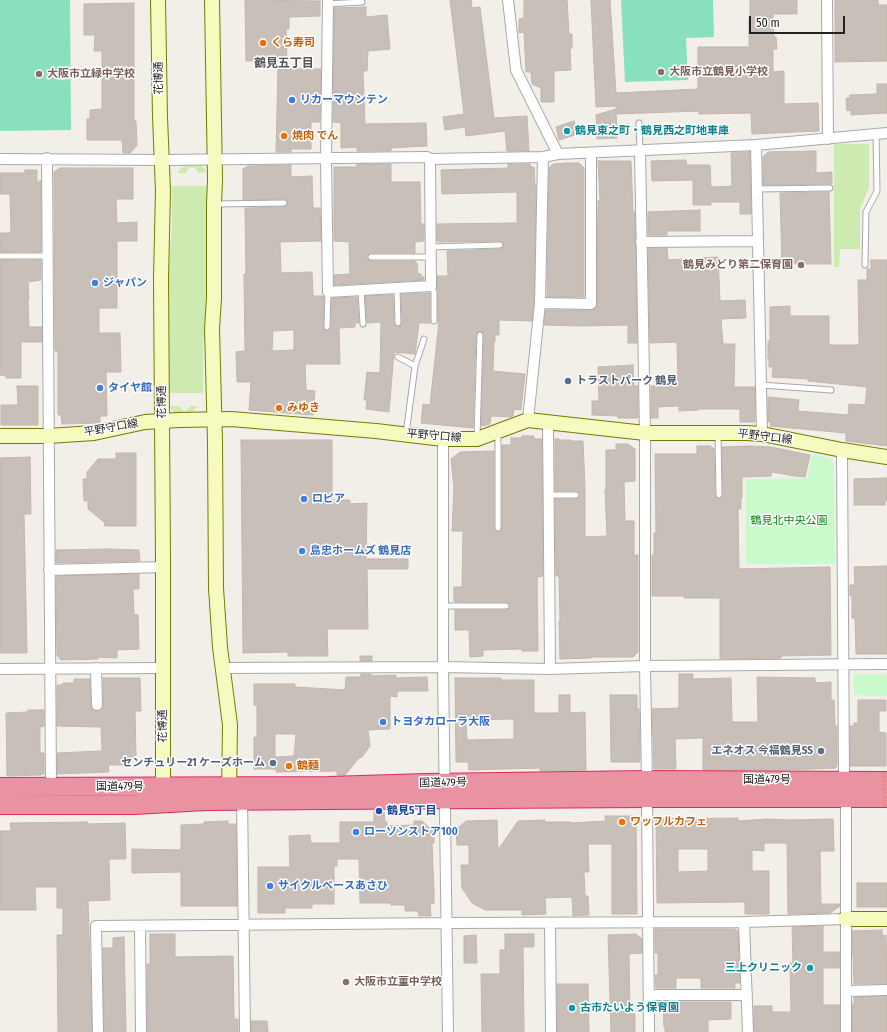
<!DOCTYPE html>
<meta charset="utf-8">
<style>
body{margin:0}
#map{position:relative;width:887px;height:1032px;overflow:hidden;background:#f2efe9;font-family:"Fira Sans Condensed",sans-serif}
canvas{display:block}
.scale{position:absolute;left:749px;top:16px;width:96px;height:18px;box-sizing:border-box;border:2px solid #222;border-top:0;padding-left:5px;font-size:12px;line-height:14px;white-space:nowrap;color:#222;-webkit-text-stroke:3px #fff;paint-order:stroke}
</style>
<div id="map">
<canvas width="887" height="1032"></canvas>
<div class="scale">50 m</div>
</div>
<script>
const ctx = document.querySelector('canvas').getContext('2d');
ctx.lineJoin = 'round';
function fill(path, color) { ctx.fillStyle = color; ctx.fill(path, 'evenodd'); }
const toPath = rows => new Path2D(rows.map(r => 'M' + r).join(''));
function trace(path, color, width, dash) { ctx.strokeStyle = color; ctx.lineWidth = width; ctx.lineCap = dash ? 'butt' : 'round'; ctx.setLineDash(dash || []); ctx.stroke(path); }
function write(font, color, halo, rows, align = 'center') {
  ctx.font = font + ' "Fira Sans Condensed","Noto Sans JP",sans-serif'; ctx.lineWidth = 3; ctx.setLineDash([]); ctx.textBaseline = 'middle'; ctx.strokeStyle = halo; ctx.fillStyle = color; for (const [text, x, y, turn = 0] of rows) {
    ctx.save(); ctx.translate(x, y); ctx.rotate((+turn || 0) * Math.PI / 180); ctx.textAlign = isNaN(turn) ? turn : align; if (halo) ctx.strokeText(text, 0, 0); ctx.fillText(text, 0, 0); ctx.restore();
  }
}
const grass = toPath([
 [834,144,869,144,869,188,860,209,860,249,840,249,839,267,834,267],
 [189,164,200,164,205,169,206,172,198,173,196,169,192,167,188,169,186,173,177,173,181,168],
 [172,186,207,186,207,298,203,346,203,393,168,393,168,276,172,229],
 [169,406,178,406,185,412,191,406,198,406,192,412,186,414,176,414,172,411]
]);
const park = toPath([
 [812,454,830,458,834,464,835,564,746,564,746,479,808,478],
 [854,674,887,675,887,696,854,695]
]);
const pitch = toPath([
 [0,0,70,0,71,130,0,131],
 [621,0,713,0,714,37,686,38,688,80,625,82]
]);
const building = toPath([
 [245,0,320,1,320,16,289,17,289,29,286,29,287,60,246,61,245,0],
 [450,0,471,0,472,8,480,7,494,118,527,116,529,151,507,151,505,131,466,136,465,127,445,130,443,117,464,114,450,0],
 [524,0,567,0,569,34,572,34,572,48,570,49,571,70,554,71,554,102,541,102,541,88,532,84,531,72,526,72,524,32,519,33,519,19,524,18,524,0],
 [591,0,610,0,616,93,698,89,698,47,749,47,749,18,750,18,750,0,797,0,797,14,773,14,774,37,776,37,777,49,773,49,773,72,784,71,784,104,818,103,819,131,752,134,751,113,699,114,699,111,617,114,616,106,596,107,591,0],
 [835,0,878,0,878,5,887,5,887,61,835,62,835,0],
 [134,3,134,121,136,121,137,145,130,153,123,153,122,140,87,140,87,119,90,119,90,110,102,109,102,51,94,51,95,35,84,35,84,4,134,3],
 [366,7,366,17,387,15,390,49,368,51,367,71,363,71,365,124,426,123,427,146,391,148,391,151,357,151,357,147,341,148,341,123,333,122,334,8,366,7],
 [278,69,321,69,320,122,311,122,311,149,291,149,291,152,276,152,278,69],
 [877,84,887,84,887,113,851,115,851,110,847,111,846,98,850,98,850,95,877,94,877,84],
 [616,109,617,138,597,139,596,115,616,109],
 [574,121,578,134,559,140,556,127,574,121],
 [816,151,816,173,832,172,832,184,763,185,763,157,768,152,816,151],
 [750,152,751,214,740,214,740,202,711,202,711,205,693,205,693,180,652,181,651,161,686,160,687,165,710,165,711,187,732,186,731,153,750,152],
 [598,161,631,161,633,212,635,212,637,343,628,343,628,325,582,326,544,325,546,310,591,310,597,307,598,201,600,200,598,161],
 [566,163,579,163,584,168,584,297,547,297,549,168,553,164,566,163],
 [357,164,391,164,391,182,420,182,421,224,424,224,424,241,415,242,415,253,371,253,368,255,367,257,371,261,415,261,415,263,417,263,418,274,421,274,421,277,424,277,424,280,334,285,334,275,350,274,349,242,334,241,334,167,357,167,357,164],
 [508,164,530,164,531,167,534,167,535,185,536,184,534,303,532,321,499,320,499,335,495,335,495,342,494,342,493,371,525,374,521,410,514,409,513,416,511,417,491,416,490,424,481,426,484,335,482,332,480,331,476,335,473,428,421,423,423,404,430,405,439,322,438,322,437,276,448,276,447,251,500,249,504,245,503,243,500,241,439,242,439,241,437,241,437,224,517,223,517,192,442,194,441,170,508,168,508,164],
 [291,165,291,177,312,176,313,208,320,208,321,241,280,242,281,273,312,272,313,296,323,296,324,297,323,327,325,331,329,330,331,328,332,298,357,297,359,323,355,323,355,327,339,328,340,364,305,364,306,390,315,391,313,415,249,410,251,382,237,382,236,352,245,351,244,274,246,274,245,208,284,207,288,203,287,201,284,199,243,200,243,169,248,166,291,165],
 [294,330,294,350,272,351,273,331,294,330],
 [60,168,133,168,133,199,116,199,117,223,137,222,137,241,117,241,117,308,99,308,99,333,120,333,121,372,106,372,107,416,100,416,100,423,62,424,61,415,58,415,58,351,55,351,54,172,60,168],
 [25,170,37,170,37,183,41,180,41,252,0,252,0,233,11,233,10,194,0,194,0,173,25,173,25,170],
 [829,192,831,264,782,264,780,193,829,192],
 [700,210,700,231,667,231,667,235,648,235,648,212,700,210],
 [648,248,667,248,668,260,718,257,720,301,745,300,746,318,721,319,723,344,735,344,734,387,755,387,755,422,740,422,740,409,698,409,698,410,679,411,679,406,658,407,658,418,651,418,651,386,678,385,677,342,650,343,648,248],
 [0,260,41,260,41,280,28,282,29,299,28,299,29,327,42,327,42,342,21,342,21,378,6,378,6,376,0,375,0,260],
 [871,260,887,260,887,446,846,441,846,433,770,426,771,422,768,422,768,397,799,400,798,411,848,415,849,404,865,405,867,387,808,381,808,379,772,377,773,367,769,367,769,359,768,359,768,341,770,341,770,307,790,306,790,316,829,316,829,345,859,345,858,280,867,280,867,269,871,269,871,260],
 [430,293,430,323,419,323,415,354,394,352,389,412,366,409,367,400,364,400,367,372,380,373,381,322,367,323,365,296,393,295,394,324,396,326,398,327,402,323,401,294,430,293],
 [633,365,634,386,638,386,638,418,618,418,618,416,592,415,592,401,599,401,598,367,633,365],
 [17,386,38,386,38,425,1,425,1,405,18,405,17,386],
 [522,436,534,436,534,439,542,439,543,576,538,577,537,579,538,651,522,651,522,649,483,650,483,656,470,657,469,630,455,630,455,610,506,610,509,608,510,606,506,602,455,602,454,601,454,587,462,587,463,531,452,531,454,488,451,459,460,452,494,451,494,528,496,531,500,532,502,528,502,445,511,445,511,438,522,438,522,436],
 [555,439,559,439,559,440,571,440,571,441,583,441,585,489,585,537,607,536,605,490,606,490,606,450,616,450,616,444,628,444,635,449,635,481,624,482,625,521,634,521,634,555,638,555,638,652,633,657,591,657,591,658,560,659,559,621,560,621,559,576,556,576,555,499,576,499,579,497,580,495,576,491,555,491,555,439],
 [241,440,332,440,332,500,350,500,350,504,367,503,366,559,408,559,408,569,367,569,368,629,327,629,328,656,288,656,288,652,243,653,241,440],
 [697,446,711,446,711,448,714,448,715,495,719,499,721,498,723,495,722,447,751,446,771,447,810,455,805,477,795,476,772,472,771,476,742,477,742,498,741,498,741,509,738,509,739,569,830,567,831,655,781,656,781,658,720,659,720,598,684,598,684,596,652,596,652,555,654,555,654,533,656,533,655,454,697,454,697,446],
 [116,453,136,453,136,526,105,526,104,522,88,509,88,501,84,501,83,479,87,479,87,472,98,459,116,459,116,453],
 [30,457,31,514,24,514,27,653,0,653,0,458,30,457],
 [887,478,887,501,885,501,885,505,854,505,854,479,887,478],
 [108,549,139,550,140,561,56,563,56,550,108,549],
 [887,566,887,654,856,654,855,618,852,618,852,596,850,596,850,585,855,585,854,567,887,566],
 [139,574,139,589,133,589,134,615,138,615,139,649,117,650,117,658,98,657,98,659,61,660,57,655,56,576,139,574],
 [360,656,372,656,372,661,360,661,360,656],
 [361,674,371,674,371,676,396,675,396,678,427,677,428,691,397,691,397,697,390,696,390,729,368,730,370,746,362,757,359,758,345,775,337,775,337,771,276,772,276,769,254,769,254,737,257,737,257,705,254,705,254,684,295,684,295,687,345,690,346,677,361,677,361,674],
 [275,734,296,734,294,756,275,757,275,734],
 [679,674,693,674,693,679,731,678,732,722,758,722,757,677,815,678,815,683,831,682,831,700,834,700,835,726,837,726,837,766,836,766,836,768,783,770,703,770,703,738,675,739,676,769,654,769,652,709,679,708,679,674],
 [103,678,140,678,141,711,135,711,136,755,127,765,108,765,109,772,57,774,57,753,102,751,101,727,57,726,57,685,63,685,63,683,74,683,74,679,90,679,91,706,94,710,98,711,101,710,103,705,103,678],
 [455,678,501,678,501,680,534,680,534,713,559,713,559,695,570,695,570,713,585,712,586,770,540,771,540,768,469,770,468,762,456,762,455,678],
 [514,719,514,739,467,740,466,720,514,719],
 [610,695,637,695,637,709,639,709,640,762,611,762,610,695],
 [858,700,886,700,886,711,879,711,879,732,886,733,886,766,850,766,850,726,854,726,854,723,858,723,858,700],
 [28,710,44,710,44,726,40,727,40,753,44,753,44,774,41,774,41,775,7,776,6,713,28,712,28,710],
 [374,811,384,812,385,822,387,822,387,826,414,825,414,821,422,821,434,832,434,843,432,843,434,892,434,903,430,904,431,916,419,916,418,911,405,911,405,905,391,905,391,903,360,903,359,859,337,859,337,866,334,866,334,904,312,904,312,908,285,908,285,913,258,913,258,867,290,867,289,836,310,835,311,843,340,843,340,822,374,822,374,811],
 [605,816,636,816,637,914,612,914,612,844,588,844,589,872,584,872,585,896,588,896,589,915,573,916,572,897,545,898,546,914,522,915,522,910,485,910,472,903,462,888,461,865,469,865,469,845,457,845,456,830,466,821,497,820,498,850,518,821,545,820,545,822,571,822,571,823,606,821,605,816],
 [738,818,738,821,767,819,790,820,833,819,834,851,820,851,821,904,840,904,840,906,830,913,788,914,787,843,764,843,764,851,752,850,752,871,769,871,769,914,745,914,745,902,657,903,656,819,738,818],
 [678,849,708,849,708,871,678,872,678,849],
 [228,821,228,824,236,824,237,906,181,906,181,872,132,873,132,849,181,850,181,825,204,824,204,822,228,821],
 [87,822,87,824,125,823,126,859,109,859,110,900,88,901,92,1032,58,1032,57,935,63,935,63,908,57,908,57,887,35,887,36,910,0,910,0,831,11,831,10,823,87,822],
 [857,883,887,883,887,907,857,907,857,883],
 [823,926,823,952,840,952,840,968,823,968,823,1005,840,1005,840,1032,754,1032,754,1006,772,1006,772,1012,791,1012,790,963,793,963,792,927,823,926],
 [655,929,735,929,738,931,740,983,735,983,735,988,701,988,701,978,676,978,676,988,656,988,655,975,658,975,658,953,655,953,655,929],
 [882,930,882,936,886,935,887,984,854,984,852,931,882,930],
 [150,934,175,934,175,957,233,956,234,1019,238,1019,238,1032,147,1032,147,964,150,964,150,934],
 [505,934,534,934,534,947,523,947,524,1032,482,1032,481,974,500,974,500,950,505,950,505,934],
 [636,934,642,939,642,953,629,954,630,1014,635,1014,635,1032,611,1032,608,935,636,934],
 [476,935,477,963,464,963,464,936,476,935],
 [124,937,126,1032,104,1032,103,948,113,948,113,938,124,937],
 [557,984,588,984,589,1032,557,1032,557,984],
 [887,996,887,1032,852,1032,852,1004,854,1004,854,997,887,996],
 [663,1002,731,1002,731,1019,708,1020,708,1032,665,1032,665,1027,664,1027,663,1002],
 [251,1021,267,1021,268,1032,251,1032,251,1021]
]);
const lane = toPath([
 [328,4,362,2],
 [639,123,640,150],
 [757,189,830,188],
 [215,204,284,203],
 [431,247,500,245],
 [0,256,48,256],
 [371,257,431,257],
 [865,265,866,212,877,191,876,134],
 [431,286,434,292,434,321],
 [397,288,398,323],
 [361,290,363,324],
 [327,327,328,292],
 [398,357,415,366],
 [761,385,831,390],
 [498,433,498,528],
 [406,434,415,366,424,339],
 [718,434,719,495],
 [477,438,480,335],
 [549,495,576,495],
 [443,606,506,606]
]);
const street = toPath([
 [328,0,326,159,328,292,431,286,430,159],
 [508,0,516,70,558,154],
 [827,0,828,139],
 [756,145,762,434],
 [640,150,645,433,645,666,647,780],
 [47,158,51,787],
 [0,159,162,160,427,157,430,159,543,157,558,154,756,145,887,133],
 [641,242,758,241],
 [540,303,591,304,591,153],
 [528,420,540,303,543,157],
 [548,422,550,669],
 [443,439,443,667,448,1032],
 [842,450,844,780],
 [49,570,163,567],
 [96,668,97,705],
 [222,668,443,667,550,669,645,666,887,664],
 [0,669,163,668],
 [242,796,245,1032],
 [647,798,649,1032],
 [846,798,846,1032],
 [744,922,748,1032],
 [550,923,551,1032],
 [140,926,141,1032],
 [846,991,887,990],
 [649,995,747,995],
 [98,1032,96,926,447,923,744,922,845,919]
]);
const secondary = toPath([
 [158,0,160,117,163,191,161,279,163,560,163,796],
 [212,0,215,180,214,204,214,298,212,329,215,442,216,588,220,647,230,725,229,796],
 [0,436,48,436,94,433,145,422,179,420,231,419,376,431,443,439,477,439,528,420,645,433,747,433,762,434,842,450,887,457],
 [845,919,887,919]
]);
const highway = toPath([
 [0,787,328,786,426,783,647,780,887,781],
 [0,805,134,805,206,801,327,800,647,798,887,798]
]);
const pathBridge = toPath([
 [884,772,885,808]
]);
const markers = [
 [263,43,4,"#e8710a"],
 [661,72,4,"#8d6e63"],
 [39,74,4,"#8d6e63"],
 [292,100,4,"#3f7fe0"],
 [567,131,4,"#0f9aa8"],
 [284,136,4,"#e8710a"],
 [801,265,4,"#8d6e63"],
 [95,283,4,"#3f7fe0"],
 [568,381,4,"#5c6f8a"],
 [100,388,4,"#3f7fe0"],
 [279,408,4,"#e8710a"],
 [304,499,4,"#3f7fe0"],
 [302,551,4,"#3f7fe0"],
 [383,722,4,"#3f7fe0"],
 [821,751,4,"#5c6f8a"],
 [273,763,4,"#5c6f8a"],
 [289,766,4,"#e8710a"],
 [379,811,4,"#1a4fb4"],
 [622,822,4,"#e8710a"],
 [356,832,4,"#3f7fe0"],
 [270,886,4,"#3f7fe0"],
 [810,968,4,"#0f9aa8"],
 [346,982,4,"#8d6e63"],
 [572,1008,4,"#0f9aa8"]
];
const foodNames = [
 ["くら寿司",271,43],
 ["焼肉 でん",292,136],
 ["みゆき",287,408],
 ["鶴麺",297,766],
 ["ワッフルカフェ",630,822]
];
const educationNames = [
 ["大阪市立鶴見小学校",669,72],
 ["大阪市立緑中学校",47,74],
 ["鶴見みどり第二保育園",793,265,"right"],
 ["大阪市立菫中学校",354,982]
];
const streetNames = [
 ["花博通",159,78,-91],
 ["花博通",162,402,-90],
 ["平野守口線",111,428,-10],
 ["平野守口線",434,436,5],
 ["平野守口線",765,437,7],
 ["花博通",163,726,-90],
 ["国道479号",767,780],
 ["国道479号",443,783,-1],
 ["国道479号",120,787]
];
const shopNames = [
 ["リカーマウンテン",300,100],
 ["ジャパン",103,283],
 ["タイヤ館",108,388],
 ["ロピア",312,499],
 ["島忠ホームズ 鶴見店",310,551],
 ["トヨタカローラ大阪",391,722],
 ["ローソンストア100",364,832],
 ["サイクルベースあさひ",278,886]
];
const cultureNames = [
 ["鶴見東之町・鶴見西之町地車庫",575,131],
 ["三上クリニック",802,968,"right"],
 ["古市たいよう保育園",580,1008]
];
const serviceNames = [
 ["トラストパーク 鶴見",576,381,"left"],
 ["エネオス 今福鶴見SS",813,751],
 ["センチュリー21 ケーズホーム",265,763]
];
const parkNames = [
 ["鶴見北中央公園",789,521]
];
const transitNames = [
 ["鶴見5丁目",387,811]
];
const neighbourhoodNames = [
 ["鶴見五丁目",284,64]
];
fill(grass, '#cdebb0');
fill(park, '#c8facc');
fill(pitch, '#88e0be');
fill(building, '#c7bfb8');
trace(building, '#c4b6ab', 1);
trace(lane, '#a9a9a9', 7);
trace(street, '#a9a9a9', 12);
trace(secondary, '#707d05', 16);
trace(highway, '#dc2a67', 20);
trace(lane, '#fff', 5);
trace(street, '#fff', 10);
trace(secondary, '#f7fabf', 14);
trace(highway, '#e892a2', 18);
trace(pathBridge, '#fa8072', 2.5, [2, 2]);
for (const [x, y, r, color] of markers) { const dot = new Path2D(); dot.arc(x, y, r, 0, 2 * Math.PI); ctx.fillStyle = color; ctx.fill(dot); trace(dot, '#fff', 1.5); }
write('bold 11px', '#c56008', '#fff', foodNames, 'left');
write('bold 11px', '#785e54', '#fff', educationNames, 'left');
write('11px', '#222', '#fff', streetNames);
write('bold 11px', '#366cbe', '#fff', shopNames, 'left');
write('bold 11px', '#0d838f', '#fff', cultureNames, 'left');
write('bold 11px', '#4e5e75', '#fff', serviceNames, 'right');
write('11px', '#0c8416', '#fff', parkNames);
write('bold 11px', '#164399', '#fff', transitNames, 'left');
write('bold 12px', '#555', '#fff', neighbourhoodNames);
</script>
